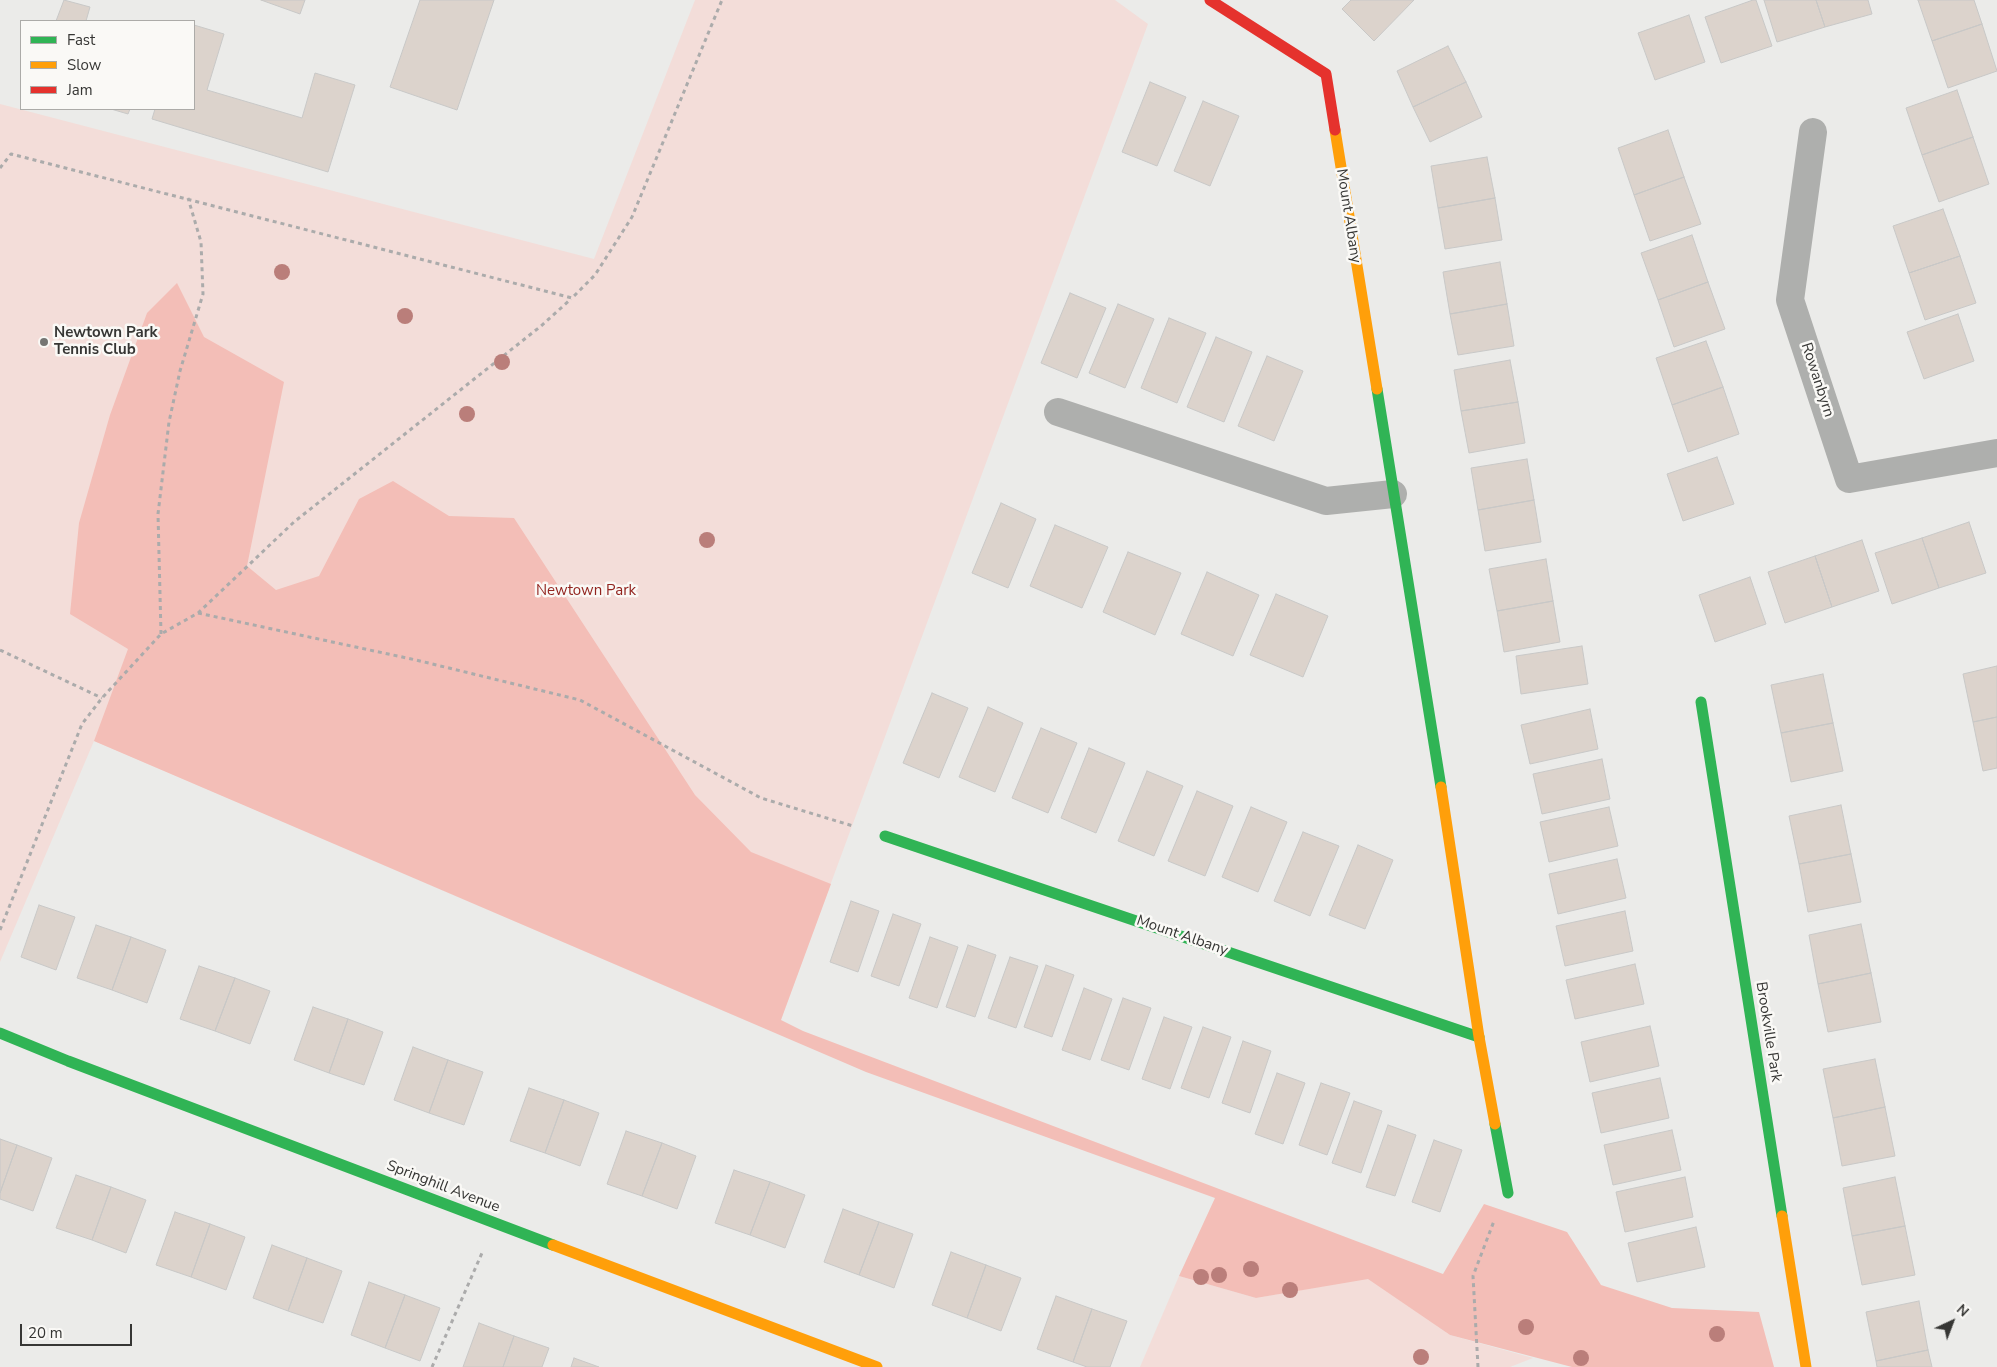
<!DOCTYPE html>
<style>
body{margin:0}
#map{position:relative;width:1997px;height:1367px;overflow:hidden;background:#ebebe9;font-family:"Nunito Sans",sans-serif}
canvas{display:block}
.legend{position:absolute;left:20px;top:20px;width:175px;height:90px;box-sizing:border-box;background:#faf9f6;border:1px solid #acaba8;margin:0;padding:6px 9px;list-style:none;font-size:15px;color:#363634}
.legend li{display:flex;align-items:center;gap:10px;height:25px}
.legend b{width:25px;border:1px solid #acaba8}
.north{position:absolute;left:1927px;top:1297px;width:50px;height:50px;-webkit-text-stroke:4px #faf9f6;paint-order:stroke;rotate:43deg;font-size:14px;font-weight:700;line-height:20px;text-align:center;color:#363634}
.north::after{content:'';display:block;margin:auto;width:18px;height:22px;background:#363634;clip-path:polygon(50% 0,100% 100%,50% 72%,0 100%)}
.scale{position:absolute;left:20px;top:1324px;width:112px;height:22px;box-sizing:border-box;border:2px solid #363634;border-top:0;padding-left:6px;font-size:15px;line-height:18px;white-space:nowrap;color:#363634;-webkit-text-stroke:4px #faf9f6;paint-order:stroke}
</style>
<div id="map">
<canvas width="1997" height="1367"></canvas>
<ul class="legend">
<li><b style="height:6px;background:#30b455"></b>Fast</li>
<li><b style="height:6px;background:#ff9f0a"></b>Slow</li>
<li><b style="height:6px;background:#e5322d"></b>Jam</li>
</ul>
<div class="north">N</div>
<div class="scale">20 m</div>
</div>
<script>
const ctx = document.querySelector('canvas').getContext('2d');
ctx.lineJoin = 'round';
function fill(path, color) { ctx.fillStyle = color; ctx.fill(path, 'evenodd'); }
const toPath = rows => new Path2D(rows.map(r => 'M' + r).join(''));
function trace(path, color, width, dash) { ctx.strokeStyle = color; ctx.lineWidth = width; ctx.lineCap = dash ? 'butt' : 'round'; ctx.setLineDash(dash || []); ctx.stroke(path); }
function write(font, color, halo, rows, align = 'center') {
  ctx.font = font + ' "Nunito Sans",sans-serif'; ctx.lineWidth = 5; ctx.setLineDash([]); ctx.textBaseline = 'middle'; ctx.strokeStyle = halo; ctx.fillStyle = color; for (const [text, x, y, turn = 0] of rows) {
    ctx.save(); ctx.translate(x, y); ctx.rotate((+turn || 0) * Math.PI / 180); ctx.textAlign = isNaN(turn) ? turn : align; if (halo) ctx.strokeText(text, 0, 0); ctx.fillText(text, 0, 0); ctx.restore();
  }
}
const green = toPath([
 [695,0,1115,0,1148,24,776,1032,94,741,0,962,0,104,594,259],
 [1179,1276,1256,1298,1368,1278,1450,1335,1533,1358,1510,1367,1140,1367]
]);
const forest = toPath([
 [177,283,204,337,284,382,247,566,276,590,319,576,359,499,393,481,449,516,514,518,695,795,751,852,831,884,781,1020,803,1031,1443,1274,1484,1204,1567,1232,1601,1285,1672,1308,1759,1312,1774,1367,1572,1367,1450,1335,1368,1279,1256,1298,1179,1276,1215,1198,866,1072,94,741,128,649,70,614,79,523,110,415,147,313]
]);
const building = toPath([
 [64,0,90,7,86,21,56,21,64,0],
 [261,0,305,0,300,14,261,0],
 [420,0,494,0,457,110,390,87,420,0],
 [1351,0,1414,0,1374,41,1342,9,1351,0],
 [1753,0,1756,0,1772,46,1721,63,1705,17,1753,0],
 [1764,0,1816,0,1825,27,1777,42,1764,0],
 [1816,0,1868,0,1872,14,1825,27,1816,0],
 [1918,0,1974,0,1982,24,1932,41,1918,0],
 [1689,15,1705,62,1655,80,1638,33,1689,15],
 [1982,24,1997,71,1948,88,1932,41,1982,24],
 [194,25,224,34,207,90,302,118,315,73,355,85,328,172,152,119,155,109,194,109,194,25],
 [1448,46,1466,82,1413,107,1397,71,1448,46],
 [1150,82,1186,97,1157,166,1122,152,1150,82],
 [1466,82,1482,117,1430,142,1413,107,1466,82],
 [1957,90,1973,137,1922,155,1906,108,1957,90],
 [1203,101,1239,116,1210,186,1174,171,1203,101],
 [111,109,130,109,128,114,111,109],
 [1668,130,1684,177,1634,195,1618,148,1668,130],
 [1973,137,1989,184,1939,202,1922,155,1973,137],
 [1487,157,1495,198,1438,208,1431,166,1487,157],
 [1684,177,1701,224,1650,241,1634,195,1684,177],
 [1495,198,1502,240,1445,249,1438,208,1495,198],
 [1943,209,1960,256,1909,273,1893,226,1943,209],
 [1692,235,1708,282,1658,300,1641,253,1692,235],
 [1960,256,1976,303,1925,320,1909,273,1960,256],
 [1500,262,1507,304,1450,314,1443,272,1500,262],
 [1708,282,1725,329,1674,347,1658,300,1708,282],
 [1070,293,1106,308,1077,378,1041,363,1070,293],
 [1118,304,1154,319,1125,388,1089,373,1118,304],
 [1507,304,1514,346,1458,355,1450,314,1507,304],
 [1958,314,1974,361,1924,379,1907,332,1958,314],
 [1169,318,1206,333,1177,403,1141,388,1169,318],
 [1216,337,1252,352,1224,422,1187,407,1216,337],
 [1706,341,1723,387,1672,405,1656,358,1706,341],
 [1267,356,1303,371,1274,441,1238,426,1267,356],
 [1510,360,1518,402,1461,411,1454,370,1510,360],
 [1723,387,1739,434,1688,452,1672,405,1723,387],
 [1518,402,1525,443,1469,453,1461,411,1518,402],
 [1717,457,1734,504,1683,521,1667,474,1717,457],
 [1527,459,1534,500,1478,510,1471,468,1527,459],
 [1534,500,1541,542,1485,551,1478,510,1534,500],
 [1001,503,1036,519,1008,588,972,573,1001,503],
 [1969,522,1986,573,1939,588,1922,538,1969,522],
 [1055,525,1108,547,1082,608,1030,586,1055,525],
 [1922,538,1939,588,1892,604,1875,553,1922,538],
 [1862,540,1879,591,1832,607,1815,556,1862,540],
 [1128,552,1181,573,1155,635,1103,612,1128,552],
 [1815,556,1832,607,1785,623,1768,572,1815,556],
 [1546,559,1553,601,1497,611,1489,569,1546,559],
 [1207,572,1259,595,1233,656,1181,634,1207,572],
 [1750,577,1766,624,1715,642,1699,595,1750,577],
 [1276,594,1328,616,1303,677,1250,655,1276,594],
 [1553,601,1560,642,1504,652,1497,611,1553,601],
 [1582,646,1588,684,1521,694,1516,656,1582,646],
 [1997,666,1997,717,1973,722,1963,674,1997,666],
 [1823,674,1833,723,1781,733,1771,685,1823,674],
 [932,693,968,708,939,778,903,763,932,693],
 [988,707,1023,723,995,792,959,777,988,707],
 [1590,709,1598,749,1530,764,1521,725,1590,709],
 [1997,717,1997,768,1983,771,1973,722,1997,717],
 [1833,723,1843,771,1791,782,1781,733,1833,723],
 [1041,728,1077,743,1048,813,1012,798,1041,728],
 [1089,748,1125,763,1096,833,1061,818,1089,748],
 [1602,759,1610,799,1542,814,1533,774,1602,759],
 [1147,771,1183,786,1154,856,1118,841,1147,771],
 [1197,791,1233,806,1205,876,1168,861,1197,791],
 [1841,805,1851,854,1799,864,1789,816,1841,805],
 [1251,807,1287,822,1258,892,1222,877,1251,807],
 [1609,807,1618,846,1549,862,1540,822,1609,807],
 [1303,832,1339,846,1310,916,1274,901,1303,832],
 [1358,845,1393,860,1365,929,1329,915,1358,845],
 [1851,854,1861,902,1808,912,1799,864,1851,854],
 [1617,859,1626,898,1558,914,1549,874,1617,859],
 [851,901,879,911,858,972,830,962,851,901],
 [39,905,75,917,56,970,21,957,39,905],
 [1625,911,1633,951,1565,966,1556,926,1625,911],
 [893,914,921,924,899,986,871,976,893,914],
 [1861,924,1871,973,1818,984,1809,935,1861,924],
 [96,925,131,937,112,990,77,978,96,925],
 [131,937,166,950,147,1003,112,990,131,937],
 [930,937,958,947,937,1008,909,998,930,937],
 [968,945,996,955,975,1017,946,1007,968,945],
 [1010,957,1038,966,1016,1028,988,1018,1010,957],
 [1635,964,1644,1004,1575,1019,1566,980,1635,964],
 [1046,965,1074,975,1052,1037,1024,1027,1046,965],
 [199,966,235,978,215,1031,180,1019,199,966],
 [1871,973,1881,1022,1828,1032,1818,984,1871,973],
 [235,978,270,991,250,1044,215,1031,235,978],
 [1084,988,1112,999,1090,1060,1062,1050,1084,988],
 [1123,998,1151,1008,1129,1070,1101,1060,1123,998],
 [313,1007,348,1019,329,1073,294,1060,313,1007],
 [1164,1017,1192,1027,1170,1089,1142,1079,1164,1017],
 [348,1019,383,1032,364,1085,329,1073,348,1019],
 [1650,1026,1659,1066,1590,1082,1581,1042,1650,1026],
 [1203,1027,1231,1037,1209,1098,1181,1088,1203,1027],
 [1243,1041,1271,1051,1250,1113,1222,1103,1243,1041],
 [413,1047,448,1060,429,1113,394,1100,413,1047],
 [1875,1059,1885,1107,1833,1118,1823,1069,1875,1059],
 [448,1060,483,1072,464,1125,429,1113,448,1060],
 [1277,1073,1305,1083,1283,1144,1255,1134,1277,1073],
 [1660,1078,1669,1118,1601,1133,1592,1093,1660,1078],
 [1321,1083,1350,1093,1327,1155,1299,1145,1321,1083],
 [529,1088,564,1100,545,1153,510,1141,529,1088],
 [564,1100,599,1113,580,1166,545,1153,564,1100],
 [1354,1101,1382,1111,1361,1173,1332,1163,1354,1101],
 [1885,1107,1895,1156,1842,1166,1833,1118,1885,1107],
 [1388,1125,1416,1135,1395,1196,1366,1187,1388,1125],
 [1672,1130,1681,1170,1613,1185,1604,1145,1672,1130],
 [626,1131,662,1143,642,1196,607,1184,626,1131],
 [0,1139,17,1145,0,1193,0,1139],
 [1434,1140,1462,1150,1440,1212,1412,1202,1434,1140],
 [662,1143,696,1156,677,1209,642,1196,662,1143],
 [17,1145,52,1158,33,1211,0,1199,0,1193,17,1145],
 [734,1170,770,1182,750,1235,715,1223,734,1170],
 [76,1175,111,1187,92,1240,56,1228,76,1175],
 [1685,1177,1693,1217,1625,1232,1616,1192,1685,1177],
 [1895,1177,1905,1226,1852,1236,1843,1188,1895,1177],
 [770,1182,805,1195,785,1248,750,1235,770,1182],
 [111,1187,146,1200,126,1253,92,1240,111,1187],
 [843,1209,879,1222,859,1275,824,1262,843,1209],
 [175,1212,210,1224,191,1277,156,1265,175,1212],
 [879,1222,913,1234,894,1288,859,1275,879,1222],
 [210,1224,245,1237,226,1290,191,1277,210,1224],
 [1905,1226,1915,1275,1862,1285,1852,1236,1905,1226],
 [1696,1227,1705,1267,1637,1282,1628,1243,1696,1227],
 [272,1245,307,1258,288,1311,253,1298,272,1245],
 [951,1252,986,1265,967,1318,932,1305,951,1252],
 [307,1258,342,1271,323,1323,288,1311,307,1258],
 [986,1265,1021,1278,1001,1331,967,1318,986,1265],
 [369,1282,405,1295,385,1348,351,1335,369,1282],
 [405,1295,440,1308,420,1361,385,1348,405,1295],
 [1056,1296,1092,1309,1073,1362,1037,1349,1056,1296],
 [1919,1301,1928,1350,1876,1361,1866,1312,1919,1301],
 [1092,1309,1127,1321,1110,1367,1087,1367,1073,1362,1092,1309],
 [479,1323,514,1336,503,1367,463,1367,479,1323],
 [514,1336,549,1348,542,1367,503,1367,514,1336],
 [1928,1350,1932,1367,1877,1367,1876,1361,1928,1350],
 [574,1358,599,1367,571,1367,574,1358]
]);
const path = toPath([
 [0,168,11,154,572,298,595,275,632,217,722,0],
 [198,613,416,660,580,700,761,798,853,826],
 [161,634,158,514,169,422,180,371,203,294,201,242,188,198],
 [0,650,102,698],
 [0,930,82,724,102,698,161,634,198,613,294,522,541,326,571,299],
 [432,1367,482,1253],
 [1478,1367,1473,1276,1494,1221]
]);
const street = toPath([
 [1813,132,1790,300,1849,479,1997,453],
 [1058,412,1326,501,1393,494]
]);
const fast = toPath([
 [1377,389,1441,787],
 [1701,702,1782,1216],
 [885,836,1479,1037],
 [0,1033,68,1061,553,1245],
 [1495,1124,1508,1193]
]);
const slow = toPath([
 [1335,130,1377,389],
 [1441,787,1479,1037,1495,1124],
 [1782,1216,1806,1367],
 [553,1245,877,1367]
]);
const jam = toPath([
 [1210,0,1326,74,1335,130]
]);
const trees = [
 [282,272],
 [405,316],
 [502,362],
 [467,414],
 [707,540],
 [1251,1269],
 [1219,1275],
 [1201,1277],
 [1290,1290],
 [1526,1327],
 [1717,1334],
 [1421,1357],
 [1581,1358]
];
const markers = [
 [44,342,5,"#757573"]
];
const streetNames = [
 ["Mount Albany",1348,216,81],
 ["Rowanbyrn",1817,380,72],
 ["Mount Albany",1182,936,19],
 ["Brookville Park",1768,1032,81],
 ["Springhill Avenue",443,1187,21]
];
const poiNames = [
 ["Newtown Park",54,333],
 ["Tennis Club",54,350]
];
const parkNames = [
 ["Newtown Park",586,591]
];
fill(green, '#f3ddd9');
fill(forest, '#f3beb7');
fill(building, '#dcd3cc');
trace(building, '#c8c8c7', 1);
trace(path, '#ababab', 3, [4, 4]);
trace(street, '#aeafad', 28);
trace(fast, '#30b455', 11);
trace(slow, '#ff9f0a', 11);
trace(jam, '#e5322d', 11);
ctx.fillStyle = '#ba7e7a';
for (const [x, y] of trees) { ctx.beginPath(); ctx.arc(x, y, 8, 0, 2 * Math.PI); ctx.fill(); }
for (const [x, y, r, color] of markers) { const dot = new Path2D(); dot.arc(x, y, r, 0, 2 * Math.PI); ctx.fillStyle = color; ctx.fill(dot); trace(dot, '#faf9f6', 2); }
write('15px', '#363634', '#faf9f6', streetNames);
write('bold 15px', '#363634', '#faf9f6', poiNames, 'left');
write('15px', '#92241f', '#faf9f6', parkNames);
</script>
